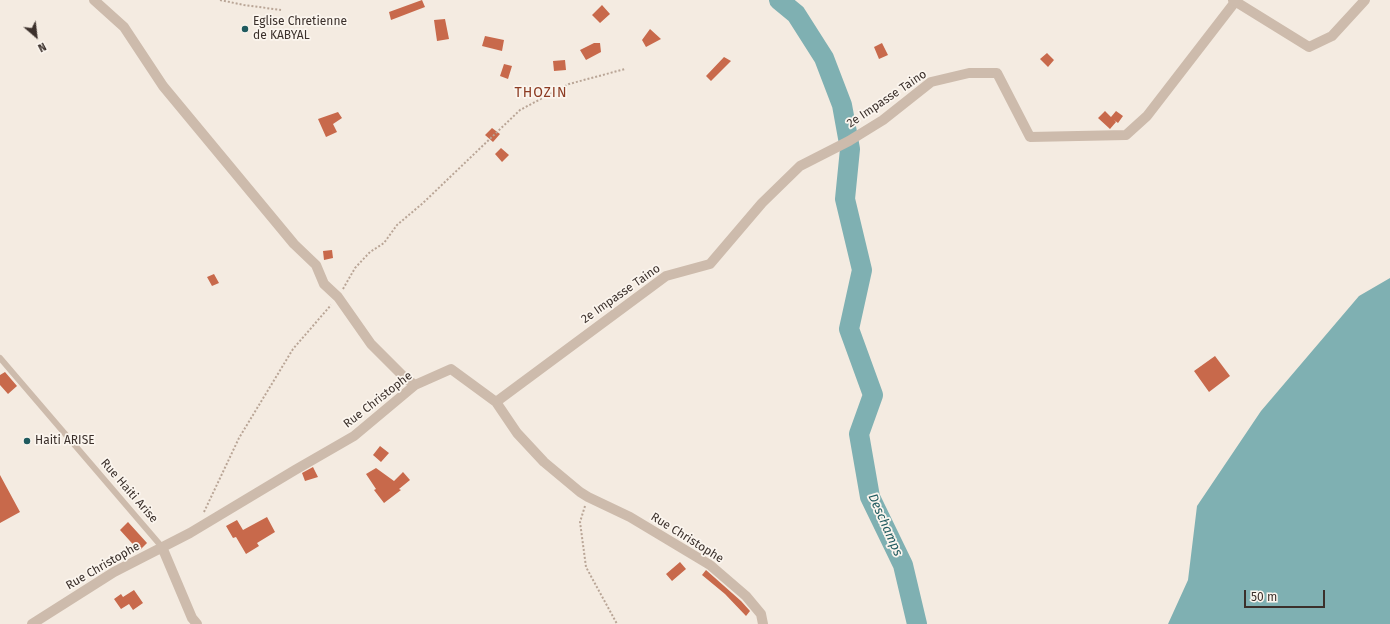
<!DOCTYPE html>
<style>
body{margin:0}
#map{position:relative;width:1390px;height:624px;overflow:hidden;background:#f4ebe1;font-family:"Fira Sans",sans-serif}
canvas{display:block}
.north{position:absolute;left:16px;top:16px;width:40px;height:40px;-webkit-text-stroke:3px #fbf5ee;paint-order:stroke;rotate:152deg;font-size:11px;font-weight:700;line-height:16px;text-align:center;color:#3b302b}
.north::after{content:'';display:block;margin:auto;width:14px;height:18px;background:#3b302b;clip-path:polygon(50% 0,100% 100%,50% 72%,0 100%)}
.scale{position:absolute;left:1244px;top:590px;width:81px;height:18px;box-sizing:border-box;border:2px solid #3b302b;border-top:0;padding-left:5px;font-size:12px;line-height:14px;white-space:nowrap;color:#3b302b;-webkit-text-stroke:3px #fbf5ee;paint-order:stroke}
</style>
<div id="map">
<canvas width="1390" height="624"></canvas>
<div class="north">N</div>
<div class="scale">50 m</div>
</div>
<script>
const ctx = document.querySelector('canvas').getContext('2d');
ctx.lineJoin = 'round';
function fill(path, color) { ctx.fillStyle = color; ctx.fill(path, 'evenodd'); }
const toPath = rows => new Path2D(rows.map(r => 'M' + r).join(''));
function trace(path, color, width, dash) { ctx.strokeStyle = color; ctx.lineWidth = width; ctx.lineCap = dash ? 'butt' : 'round'; ctx.setLineDash(dash || []); ctx.stroke(path); }
function write(font, color, halo, rows, align = 'center') {
  ctx.font = font + ' "Fira Sans",sans-serif'; ctx.lineWidth = 3.5; ctx.setLineDash([]); ctx.textBaseline = 'middle'; ctx.strokeStyle = halo; ctx.fillStyle = color; for (const [text, x, y, turn = 0] of rows) {
    ctx.save(); ctx.translate(x, y); ctx.rotate((+turn || 0) * Math.PI / 180); ctx.textAlign = isNaN(turn) ? turn : align; if (halo) ctx.strokeText(text, 0, 0); ctx.fillText(text, 0, 0); ctx.restore();
  }
}
const water = toPath([
 [1390,278,1390,624,1168,624,1188,580,1197,506,1261,411,1359,296]
]);
const river = toPath([
 [779,0,796,14,824,58,842,105,850,149,845,199,862,270,849,329,873,395,859,434,870,497,903,565,917,624]
]);
const building = toPath([
 [422,0,425,7,391,20,389,12],
 [602,5,610,14,600,23,592,15],
 [445,19,449,39,437,41,434,20],
 [650,29,661,39,646,47,642,40],
 [485,36,504,40,502,51,482,46],
 [594,43,600,43,601,52,586,60,580,50],
 [882,43,888,55,879,59,874,47],
 [1047,53,1054,60,1048,67,1040,59],
 [724,57,731,61,711,81,706,76],
 [565,60,566,70,554,71,553,61],
 [504,64,512,66,508,79,500,76],
 [1105,111,1111,117,1116,111,1123,116,1118,123,1114,120,1116,122,1110,129,1098,118],
 [338,112,342,118,333,124,337,132,326,137,318,119],
 [492,128,500,134,493,142,485,135],
 [501,148,509,155,502,162,495,154],
 [332,250,333,258,324,260,323,251],
 [214,274,219,283,212,286,207,277],
 [1215,356,1230,376,1209,392,1194,371],
 [5,372,17,386,8,394,0,385,0,375],
 [380,446,389,453,381,462,373,455],
 [313,467,318,477,305,481,302,473],
 [376,468,394,481,403,472,410,480,399,489,401,490,384,503,374,490,376,489,366,474],
 [0,475,20,512,0,523],
 [267,517,275,532,257,543,259,546,246,554,236,537,233,538,226,526,237,520,243,530],
 [128,522,147,543,139,551,120,530],
 [680,562,686,569,672,581,666,574],
 [706,570,741,601,750,611,746,616,725,594,702,575],
 [134,590,143,603,133,610,129,604,121,609,114,599,121,594,123,597]
]);
const path = toPath([
 [220,0,244,5,281,10],
 [343,289,355,268,370,252,384,243,397,225,423,203,520,110,569,84,625,69],
 [585,506,580,522,586,567,617,624],
 [204,512,239,438,293,349,331,305]
]);
const service = toPath([
 [0,358,162,547]
]);
const minor = toPath([
 [94,0,124,27,163,86,294,244,316,265,324,284,338,297,371,344,405,378,415,385],
 [496,402,666,276,710,264,762,203,800,166,849,141,883,120,931,82,969,73,997,73,1030,137,1126,135,1147,116,1235,2],
 [162,547,192,618,197,624],
 [32,624,114,572,190,533,295,470,354,436,415,385,451,369,496,402,517,433,544,462,580,492,588,497,630,517,710,565,746,596,761,614,763,624]
]);
const tertiary = toPath([
 [1233,0,1309,47,1332,36,1365,0]
]);
const markers = [
 [245,29,4,"#1f5a5e"],
 [27,441,4,"#1f5a5e"]
];
const poiNames = [
 ["Eglise Chretienne",253,22],
 ["de KABYAL",253,36],
 ["Haiti ARISE",35,441]
];
const streetNames = [
 ["2e Impasse Taino",887,99,-34],
 ["2e Impasse Taino",621,294,-35],
 ["Rue Christophe",378,400,-38],
 ["Rue Haiti Arise",129,491,49],
 ["Rue Christophe",687,538,32],
 ["Rue Christophe",103,566,-30]
];
const waterNames = [
 ["Deschamps",885,525,66]
];
const quarterNames = [
 ["THOZIN",541,93]
];
fill(water, '#7fb0b2');
trace(river, '#7fb0b2', 20);
fill(building, '#c8694b');
trace(path, '#b9a596', 2, [2, 2]);
trace(service, '#cdbbac', 6);
trace(minor, '#cdbbac', 10);
trace(tertiary, '#cdbbac', 10);
for (const [x, y, r, color] of markers) { const dot = new Path2D(); dot.arc(x, y, r, 0, 2 * Math.PI); ctx.fillStyle = color; ctx.fill(dot); trace(dot, '#fbf5ee', 1.5); }
write('12px', '#3b302b', '#fbf5ee', poiNames, 'left');
write('12px', '#3b302b', '#fbf5ee', streetNames);
write('italic 13px', '#1f5a5e', '#fbf5ee', waterNames);
ctx.letterSpacing = '1px';
write('14px', '#8c3b22', '#fbf5ee', quarterNames);
ctx.letterSpacing = '0px';
</script>
